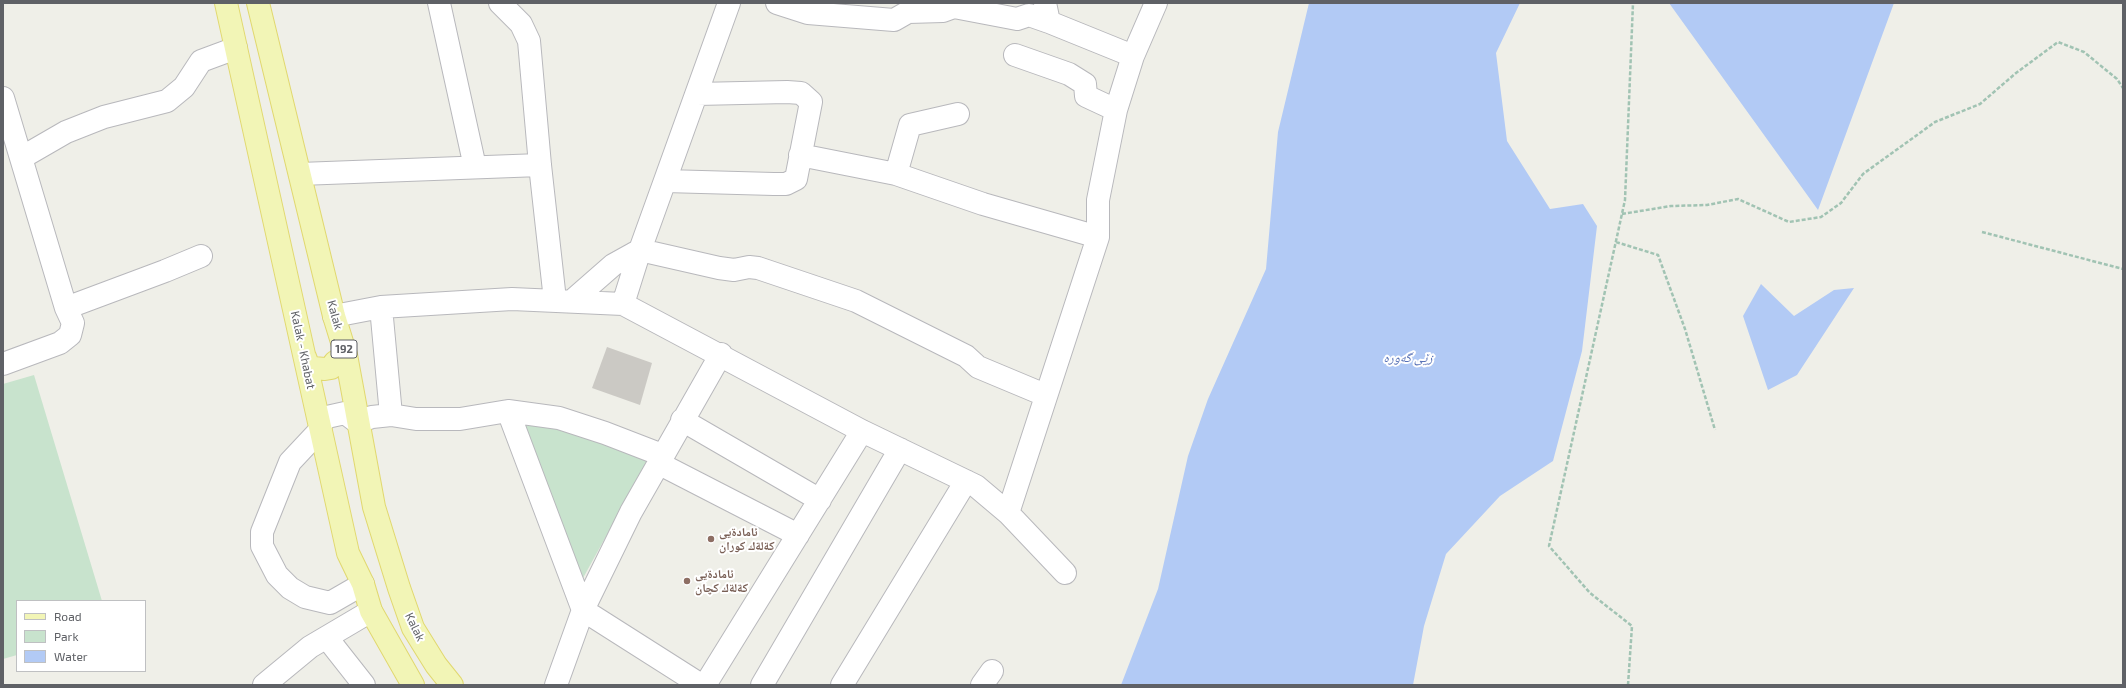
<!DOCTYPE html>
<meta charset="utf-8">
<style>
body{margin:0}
#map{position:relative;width:2126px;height:688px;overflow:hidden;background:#efefe8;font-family:"Exo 2",sans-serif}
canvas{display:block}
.frame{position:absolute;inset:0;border:4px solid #5f6166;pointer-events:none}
.legend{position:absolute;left:16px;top:600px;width:130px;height:72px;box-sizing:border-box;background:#fff;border:1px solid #bfc0c2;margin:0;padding:5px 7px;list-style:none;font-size:12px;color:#5f6166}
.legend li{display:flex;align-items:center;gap:8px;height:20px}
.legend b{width:20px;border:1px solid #bfc0c2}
</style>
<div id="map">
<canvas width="2126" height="688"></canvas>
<div class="frame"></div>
<ul class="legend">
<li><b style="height:5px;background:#f2f5b6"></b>Road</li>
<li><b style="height:11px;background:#c8e3cd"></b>Park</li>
<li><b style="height:11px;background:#b2caf5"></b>Water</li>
</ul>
</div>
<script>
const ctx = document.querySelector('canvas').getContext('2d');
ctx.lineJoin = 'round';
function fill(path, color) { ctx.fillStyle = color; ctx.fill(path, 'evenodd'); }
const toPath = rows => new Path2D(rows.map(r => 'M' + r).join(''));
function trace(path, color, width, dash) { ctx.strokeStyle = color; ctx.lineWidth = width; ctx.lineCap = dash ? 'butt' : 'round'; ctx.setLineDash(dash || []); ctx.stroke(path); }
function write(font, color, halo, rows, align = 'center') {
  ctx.font = font + ' "Exo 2","Noto Naskh Arabic",sans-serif'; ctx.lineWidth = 4; ctx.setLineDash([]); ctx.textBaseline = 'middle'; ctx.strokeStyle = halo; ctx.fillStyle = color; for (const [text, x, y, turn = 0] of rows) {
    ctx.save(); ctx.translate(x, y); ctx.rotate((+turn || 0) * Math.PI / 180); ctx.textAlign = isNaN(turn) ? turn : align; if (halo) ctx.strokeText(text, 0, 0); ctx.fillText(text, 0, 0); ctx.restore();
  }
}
const green = toPath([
 [34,375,102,601,17,601,17,655,3,659,3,384],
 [513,422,547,425,649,458,577,589]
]);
const water = toPath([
 [1309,3,1520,3,1496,53,1507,141,1550,209,1583,204,1597,226,1582,351,1553,461,1500,496,1446,554,1424,626,1413,685,1121,685,1158,589,1188,456,1208,399,1266,269,1278,132],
 [1669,3,1894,3,1818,210],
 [1761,284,1794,316,1834,290,1854,288,1797,375,1768,390,1743,316]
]);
const building = toPath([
 [607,347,652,363,640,405,592,388]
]);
const path = toPath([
 [1622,214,1671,206,1707,205,1738,199,1789,222,1821,217,1841,203,1863,174,1935,122,1980,104,2016,73,2058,42,2084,52,2117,79,2123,88],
 [1982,232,2123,269],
 [1616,242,1658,255,1685,329,1715,430],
 [1628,685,1632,626,1590,593,1549,546,1625,200,1633,3]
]);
const minor = toPath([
 [439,3,475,167],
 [500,3,521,24,529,41,540,165,555,300],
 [777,3,808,13,894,20,908,12,943,11,954,7,1017,19,1029,15,1049,22],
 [1045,3,1049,22,1133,56],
 [1015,55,1069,74,1085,84,1086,96,1116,110],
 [3,98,66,308,73,323,70,335,60,343,3,364],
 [800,155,896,174,983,204,1098,237],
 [21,158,66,132,104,117,167,101,184,87,201,61,236,48],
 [300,174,540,165],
 [896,174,910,125,958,114],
 [665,181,774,184,786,184,796,179,811,102,801,93,787,92,697,94],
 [573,300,613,265,640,250,719,268,734,270,749,267,758,268,856,301,966,356,978,367,1045,395],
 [623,304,862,431,976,486,1008,513,1065,573],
 [381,307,391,415],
 [66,308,165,271,201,256],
 [334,316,381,307,512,299,623,304,640,250,729,3],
 [508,411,583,610,701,685],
 [682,420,820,500],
 [658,463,798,535],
 [1008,513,1098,237,1098,200,1116,110,1133,56,1156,3],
 [363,584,330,603,305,597,290,588,277,575,262,546,262,532,290,462,320,430,321,423,327,417,345,413,357,422,372,417,391,415,416,419,460,419,508,411,559,418,605,433,662,455],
 [327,638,364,685],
 [264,685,310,647,371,611],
 [556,685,583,610,631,512,721,354],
 [705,685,862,431],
 [762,685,900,449],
 [842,685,966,481],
 [982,685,992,671]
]);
const major = toPath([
 [226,3,348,553,363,584,371,611,413,685],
 [258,3,334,316,346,355,374,507,399,588,413,628,436,665,452,685],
 [305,357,308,365,313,368,325,369,331,368,335,362,346,355]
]);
const markers = [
 [711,539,4,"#8d6e63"],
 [687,581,4,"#8d6e63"]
];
const shields = [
 [344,349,26]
];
const shieldNames = [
 ["192",344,349]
];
const streetNames = [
 ["Kalak",335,315,75],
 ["Kalak - Khabat",303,350,78],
 ["Kalak",415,627,64]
];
const educationNames = [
 ["ئامادةيى",719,532],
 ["كةلةك كوران",719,546],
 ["ئامادةيى",695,574],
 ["كةلةك كچان",695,588]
];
const waterNames = [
 ["زێی گەورە",1408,358]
];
fill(green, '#c8e3cd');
fill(water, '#b2caf5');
fill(building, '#cbc9c4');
trace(minor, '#b8b8bc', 24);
trace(major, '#e1d86f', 24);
trace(path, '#a1c3b3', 2.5, [4, 2]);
trace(minor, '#fff', 22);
trace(major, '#f2f5b6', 22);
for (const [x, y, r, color] of markers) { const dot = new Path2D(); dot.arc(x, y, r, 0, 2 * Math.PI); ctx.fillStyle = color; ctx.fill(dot); trace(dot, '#fff', 1.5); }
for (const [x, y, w] of shields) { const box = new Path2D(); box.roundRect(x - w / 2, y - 9, w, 18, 3); ctx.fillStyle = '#fff'; ctx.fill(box); trace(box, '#5f6166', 1); }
write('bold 11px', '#5f6166', null, shieldNames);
write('12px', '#5f6166', '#fff', streetNames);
write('bold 12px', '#785e54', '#fff', educationNames, 'left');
write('italic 13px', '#5771b6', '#fff', waterNames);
</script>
